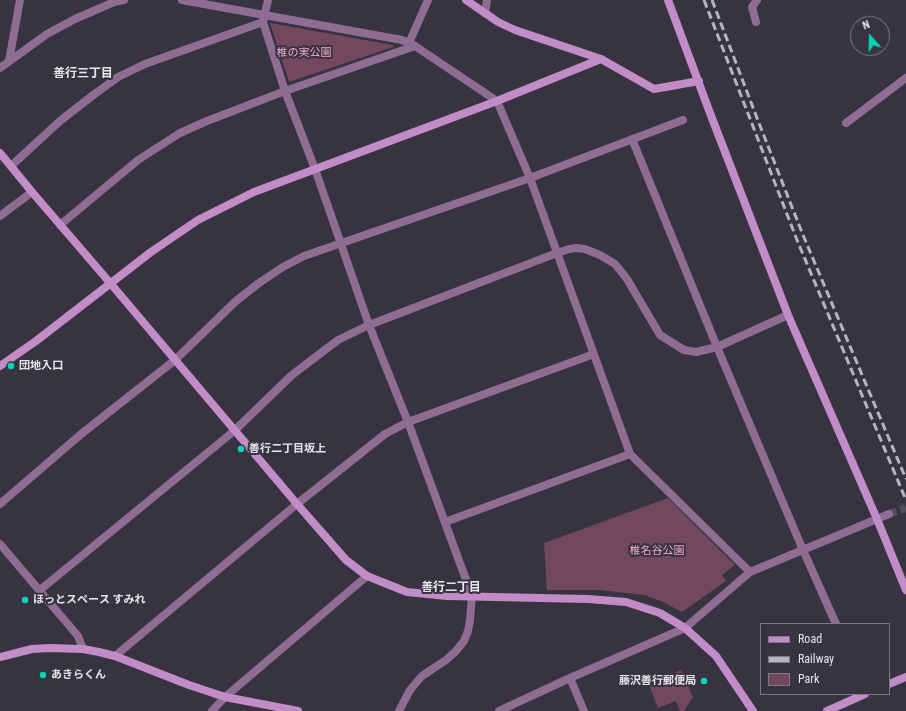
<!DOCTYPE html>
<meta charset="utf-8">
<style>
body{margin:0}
#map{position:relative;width:906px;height:711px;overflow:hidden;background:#373340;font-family:"Roboto Condensed",sans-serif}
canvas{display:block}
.legend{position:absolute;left:760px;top:623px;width:130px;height:72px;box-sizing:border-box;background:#373340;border:1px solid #7d7a85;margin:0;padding:5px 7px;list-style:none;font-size:12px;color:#e7e4ed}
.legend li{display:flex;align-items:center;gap:8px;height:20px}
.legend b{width:20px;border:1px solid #7d7a85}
.north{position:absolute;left:850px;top:16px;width:40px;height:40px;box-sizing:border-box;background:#373340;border:1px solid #7d7a85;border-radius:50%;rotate:340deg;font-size:11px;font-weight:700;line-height:16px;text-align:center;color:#e7e4ed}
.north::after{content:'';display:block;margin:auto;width:14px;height:18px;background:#05d5b6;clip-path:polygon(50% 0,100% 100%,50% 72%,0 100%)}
</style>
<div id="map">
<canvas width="906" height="711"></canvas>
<ul class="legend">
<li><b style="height:5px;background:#c28cc7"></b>Road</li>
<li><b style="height:5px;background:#b7b4be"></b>Railway</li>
<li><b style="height:11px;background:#72485d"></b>Park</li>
</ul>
<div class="north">N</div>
</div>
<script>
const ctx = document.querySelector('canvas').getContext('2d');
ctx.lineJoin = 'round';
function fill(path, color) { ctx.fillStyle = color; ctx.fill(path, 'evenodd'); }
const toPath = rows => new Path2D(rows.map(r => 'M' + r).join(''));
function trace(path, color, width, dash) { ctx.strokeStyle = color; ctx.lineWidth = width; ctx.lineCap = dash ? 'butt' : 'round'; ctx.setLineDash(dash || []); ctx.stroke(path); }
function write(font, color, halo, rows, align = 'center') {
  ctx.font = font + ' "Roboto Condensed","Noto Sans JP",sans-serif'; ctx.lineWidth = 4; ctx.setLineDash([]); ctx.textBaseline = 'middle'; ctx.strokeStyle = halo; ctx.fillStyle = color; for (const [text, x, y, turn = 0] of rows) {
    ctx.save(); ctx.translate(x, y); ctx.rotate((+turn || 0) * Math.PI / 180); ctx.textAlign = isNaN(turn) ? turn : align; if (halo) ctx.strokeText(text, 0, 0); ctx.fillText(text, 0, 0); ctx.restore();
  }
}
const green = toPath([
 [270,23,393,45,393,47,289,82],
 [668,498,735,565,722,575,726,581,682,612,661,601,644,595,600,590,547,590,544,543],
 [681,670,693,697,684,711,680,711,676,701,658,708,649,685]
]);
const streetTunnel = toPath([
 [889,514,906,508]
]);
const street = toPath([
 [182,0,402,40,415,46,497,101,530,178,630,454,750,572],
 [268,0,263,22,285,91,315,169,369,325,408,422,472,596,470,620,468,631,464,641,456,651,446,660,422,676,410,690,399,711],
 [485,13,487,0],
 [756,22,752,7,757,0],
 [409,43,428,0],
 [9,61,20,0],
 [0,68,47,34,75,19,114,2,124,0],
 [846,123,906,78],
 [632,139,717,347,803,550,836,624],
 [11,166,60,121,92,96,118,77,145,64,263,22],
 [0,216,32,192],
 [60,225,138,160,180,133,207,121,285,91,415,46],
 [0,504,80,435,175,360,236,301,259,283,283,267,304,256,530,178,683,120],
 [445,522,630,454],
 [0,544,78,636,83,649],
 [40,590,234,431,292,375,338,340,369,325,557,253,569,249,577,248,585,249,600,255,615,264,627,279,660,335,684,350,696,352,717,347,788,315],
 [115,656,297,504,385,434,408,422,594,354],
 [570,678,584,711],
 [212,711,225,697,367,576],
 [499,711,570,678,685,628,750,572,889,514]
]);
const secondary = toPath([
 [466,0,498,22,515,30,601,59,654,89,699,81],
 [668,0,710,113,788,315,877,519,906,590],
 [0,153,32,192,111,284,297,504,346,560,367,576,407,592,447,596,588,599,626,602,660,613,685,628,716,656,753,711],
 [0,366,36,341,151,252,198,220,254,192,497,101,601,59],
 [0,657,32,649,50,648,83,649,99,652,115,656,189,685,225,697,298,711],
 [889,684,906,677],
 [827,711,865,694]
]);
const rail = toPath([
 [704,0,797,240,906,500],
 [712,0,757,118,803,235,906,479]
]);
const markers = [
 [11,366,4,"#05d5b6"],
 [241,449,4,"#05d5b6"],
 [25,600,4,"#05d5b6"],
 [43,675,4,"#05d5b6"],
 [704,681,4,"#05d5b6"]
];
const parkNames = [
 ["椎の実公園",304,53],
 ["椎名谷公園",657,551]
];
const poiNames = [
 ["団地入口",19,366],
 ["善行二丁目坂上",249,449],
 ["ほっとスペース すみれ",33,600],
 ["あきらくん",51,675],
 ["藤沢善行郵便局",696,681,"right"]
];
const neighbourhoodNames = [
 ["善行三丁目",83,74],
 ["善行二丁目",451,588]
];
fill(green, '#72485d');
trace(streetTunnel, '#514e5a', 8, [8, 4]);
trace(street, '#8f6d92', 8);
trace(secondary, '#c28cc7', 8);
trace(rail, '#b7b4be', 3, [8, 4]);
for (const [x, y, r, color] of markers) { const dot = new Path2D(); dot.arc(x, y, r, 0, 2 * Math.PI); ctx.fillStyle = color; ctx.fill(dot); trace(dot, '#373340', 1.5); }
write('11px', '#f5abd0', '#373340', parkNames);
write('bold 11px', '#e7e4ed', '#373340', poiNames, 'left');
write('bold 12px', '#e7e4ed', '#373340', neighbourhoodNames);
</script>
